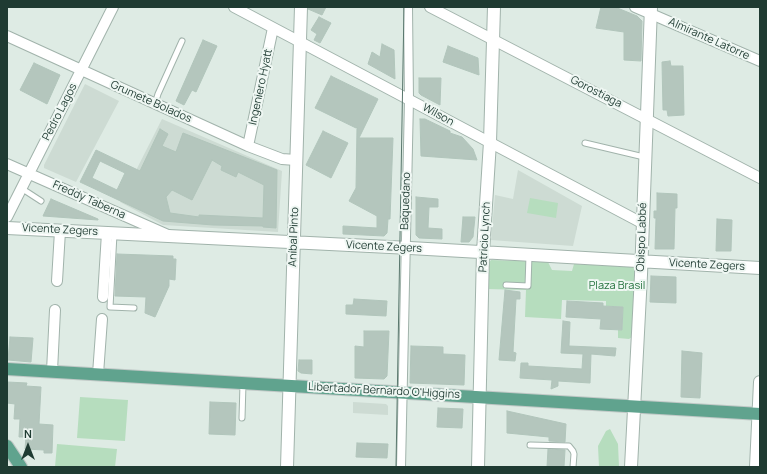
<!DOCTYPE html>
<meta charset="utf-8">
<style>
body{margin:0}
#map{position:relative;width:767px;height:474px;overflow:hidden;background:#deebe4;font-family:Manrope,sans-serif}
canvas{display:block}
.frame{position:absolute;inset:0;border:8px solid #1f3b32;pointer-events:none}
.north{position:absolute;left:8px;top:426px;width:40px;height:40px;-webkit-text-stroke:3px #eff7f3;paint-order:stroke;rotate:0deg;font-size:11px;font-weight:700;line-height:16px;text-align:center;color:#1f3b32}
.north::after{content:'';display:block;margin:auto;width:14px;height:18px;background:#1f3b32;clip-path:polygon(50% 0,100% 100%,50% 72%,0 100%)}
</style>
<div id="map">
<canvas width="767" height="474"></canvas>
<div class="frame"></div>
<div class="north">N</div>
</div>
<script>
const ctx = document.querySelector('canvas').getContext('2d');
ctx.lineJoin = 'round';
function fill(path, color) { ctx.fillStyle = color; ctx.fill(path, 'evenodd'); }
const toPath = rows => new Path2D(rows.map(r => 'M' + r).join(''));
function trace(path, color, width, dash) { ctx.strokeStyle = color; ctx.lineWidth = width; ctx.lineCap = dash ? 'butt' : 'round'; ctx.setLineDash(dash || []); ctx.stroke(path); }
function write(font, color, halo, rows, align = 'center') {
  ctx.font = font + ' Manrope,sans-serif'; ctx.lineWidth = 4; ctx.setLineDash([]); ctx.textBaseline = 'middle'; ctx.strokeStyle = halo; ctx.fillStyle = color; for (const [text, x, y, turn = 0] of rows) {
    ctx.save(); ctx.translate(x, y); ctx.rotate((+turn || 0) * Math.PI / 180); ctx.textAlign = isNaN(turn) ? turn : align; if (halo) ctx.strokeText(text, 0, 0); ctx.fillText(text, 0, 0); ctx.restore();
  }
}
const built = toPath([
 [85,84,119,101,76,182,44,168,44,165],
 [162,119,282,171,278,232,163,225,120,202],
 [518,170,582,206,573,246,491,240,495,195,513,199],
 [353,402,386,404,388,406,388,415,353,413]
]);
const green = toPath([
 [530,198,558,203,556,218,527,213],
 [491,260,548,262,552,270,572,271,574,264,633,267,636,269,635,335,629,339,618,338,618,330,622,330,623,307,606,306,606,301,562,300,561,319,525,317,526,290,486,289,487,265],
 [80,397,128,400,125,441,77,438],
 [610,429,618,444,619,467,599,467,598,446,606,431],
 [57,444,117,449,115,467,55,467]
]);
const building = toPath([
 [308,7,326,7,322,15,308,9,308,7],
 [601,7,615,7,637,16,642,21,641,61,624,60,624,32,596,28,601,7],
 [319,17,331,23,320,43,314,40,317,34,311,30,319,17],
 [203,40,217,46,196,92,192,90,184,105,176,101,203,40],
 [382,44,394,50,395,79,368,64,372,52,380,57,382,44],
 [448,46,478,58,479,75,443,62,448,46],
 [670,61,671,66,683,66,684,115,668,116,667,110,663,110,662,62,670,61],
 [34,63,60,75,47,104,20,90,34,63],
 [331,76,378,99,359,138,393,138,390,219,388,219,387,233,384,236,343,234,343,226,377,228,377,216,349,201,356,188,357,127,356,128,315,108,331,76],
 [419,78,441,78,440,105,421,95,419,93,419,78],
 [420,119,425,119,450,131,450,133,462,137,473,149,477,160,421,156,420,119],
 [160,129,168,134,162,146,176,152,183,133,277,170,276,228,263,227,263,226,213,225,163,221,80,182,96,150,140,171,160,129],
 [212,160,222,166,221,170,236,177,238,172,264,185,263,218,199,215,199,217,170,213,166,197,172,190,192,200,212,160],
 [100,161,125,173,117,190,92,178,100,161],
 [323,131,348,143,331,178,306,165,323,131],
 [657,193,677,194,677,208,675,208,674,249,655,249,656,218,654,218,654,211,657,211,657,193],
 [416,197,438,199,438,207,429,207,428,228,442,229,442,239,419,238,416,235,416,197],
 [51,199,98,219,98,220,43,216,51,199],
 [463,217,475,217,473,237,469,242,461,242,463,217],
 [717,219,732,220,731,251,716,251,717,219],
 [117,254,173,256,173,259,176,259,175,280,169,279,169,286,155,317,145,313,146,297,115,296,117,254],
 [651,276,676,277,676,303,650,302,651,276],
 [505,290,520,292,520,299,516,299,513,352,516,353,515,361,499,360,505,290],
 [354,299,387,301,386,316,346,314,346,305,353,305,354,299],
 [567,301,603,303,603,306,623,307,622,330,600,329,601,319,566,317,567,301],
 [563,321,570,322,569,346,616,348,615,356,591,354,590,383,558,381,558,386,551,389,552,380,520,378,521,363,528,363,528,366,582,369,583,354,561,353,563,321],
 [364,331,389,331,387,376,384,379,355,378,355,346,364,347,364,331],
 [10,337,33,338,31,362,8,360,10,337],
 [411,346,443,347,443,354,465,355,464,385,410,383,411,346],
 [682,351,702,353,700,398,681,397,682,351],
 [299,360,312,360,312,374,301,373,298,371,299,360],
 [7,382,27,383,26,386,41,387,39,424,53,425,52,453,44,453,44,450,25,449,26,437,19,437,20,419,14,419,15,404,7,403,7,382],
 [210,402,236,403,235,435,209,434,210,402],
 [438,408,463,409,462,428,437,427,438,408],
 [507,411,566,424,565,442,549,441,549,437,507,433,507,411],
 [357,443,388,444,387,458,356,457,357,443],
 [548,449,565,450,564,467,547,467,548,449]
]);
const service = toPath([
 [155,104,158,94,182,41],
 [585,143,644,157],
 [21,188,41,201],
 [114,234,110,307,134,308],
 [506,285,528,286,529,255],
 [242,418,243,384],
 [530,445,569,446,573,451,574,454,573,467]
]);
const pedestrian = toPath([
 [401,467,409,100,408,7]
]);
const minor = toPath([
 [234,7,642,223],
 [430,7,760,178],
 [635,7,760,61],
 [7,36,248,146,282,159,296,160],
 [248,146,273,28],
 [7,164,168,235],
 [7,217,113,7],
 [57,281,60,231],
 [103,297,107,233],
 [52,371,55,310],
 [98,374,102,319]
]);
const tertiary = toPath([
 [7,228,410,248,760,268],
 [287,467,301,7],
 [478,467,483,252,490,142,494,7],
 [631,467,641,275,651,7],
 [756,467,760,382]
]);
const primary = toPath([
 [7,369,760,414],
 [7,446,21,467]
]);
const tram = toPath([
 [396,467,404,7]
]);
const streetNames = [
 ["Almirante Latorre",709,39,24],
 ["Ingeniero Hyatt",261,87,-78],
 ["Gorostiaga",596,92,27],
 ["Grumete Bolados",151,102,24],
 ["Pedro Lagos",60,112,-63],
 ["Wilson",438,115,29],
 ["Freddy Taberna",89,200,24],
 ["Baquedano",406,201,-88],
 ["Vicente Zegers",60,230,3],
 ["Aníbal Pinto",294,237,-88],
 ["Patricio Lynch",485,237,-87],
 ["Obispo Labbé",642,237,-88],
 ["Vicente Zegers",384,247,3],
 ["Vicente Zegers",707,265,3],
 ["Libertador Bernardo O'Higgins",384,391,3]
];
const parkNames = [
 ["Plaza Brasil",617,286]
];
fill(built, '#cddbd3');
fill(green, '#b6ddbe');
fill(building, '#b4c6bd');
trace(building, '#b1c5bb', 1);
trace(service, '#a1b3ab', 7);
trace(pedestrian, '#a1b3ab', 10);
trace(minor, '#a1b3ab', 12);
trace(tertiary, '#a1b3ab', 14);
trace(primary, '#c0c8c6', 14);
trace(service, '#fff', 5);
trace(pedestrian, '#fff', 8);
trace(minor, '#fff', 10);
trace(tertiary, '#fff', 12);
trace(primary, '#60a38e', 12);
trace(tram, '#59776d', 1);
write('11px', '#1f3b32', '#eff7f3', streetNames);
write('11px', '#277440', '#eff7f3', parkNames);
</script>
